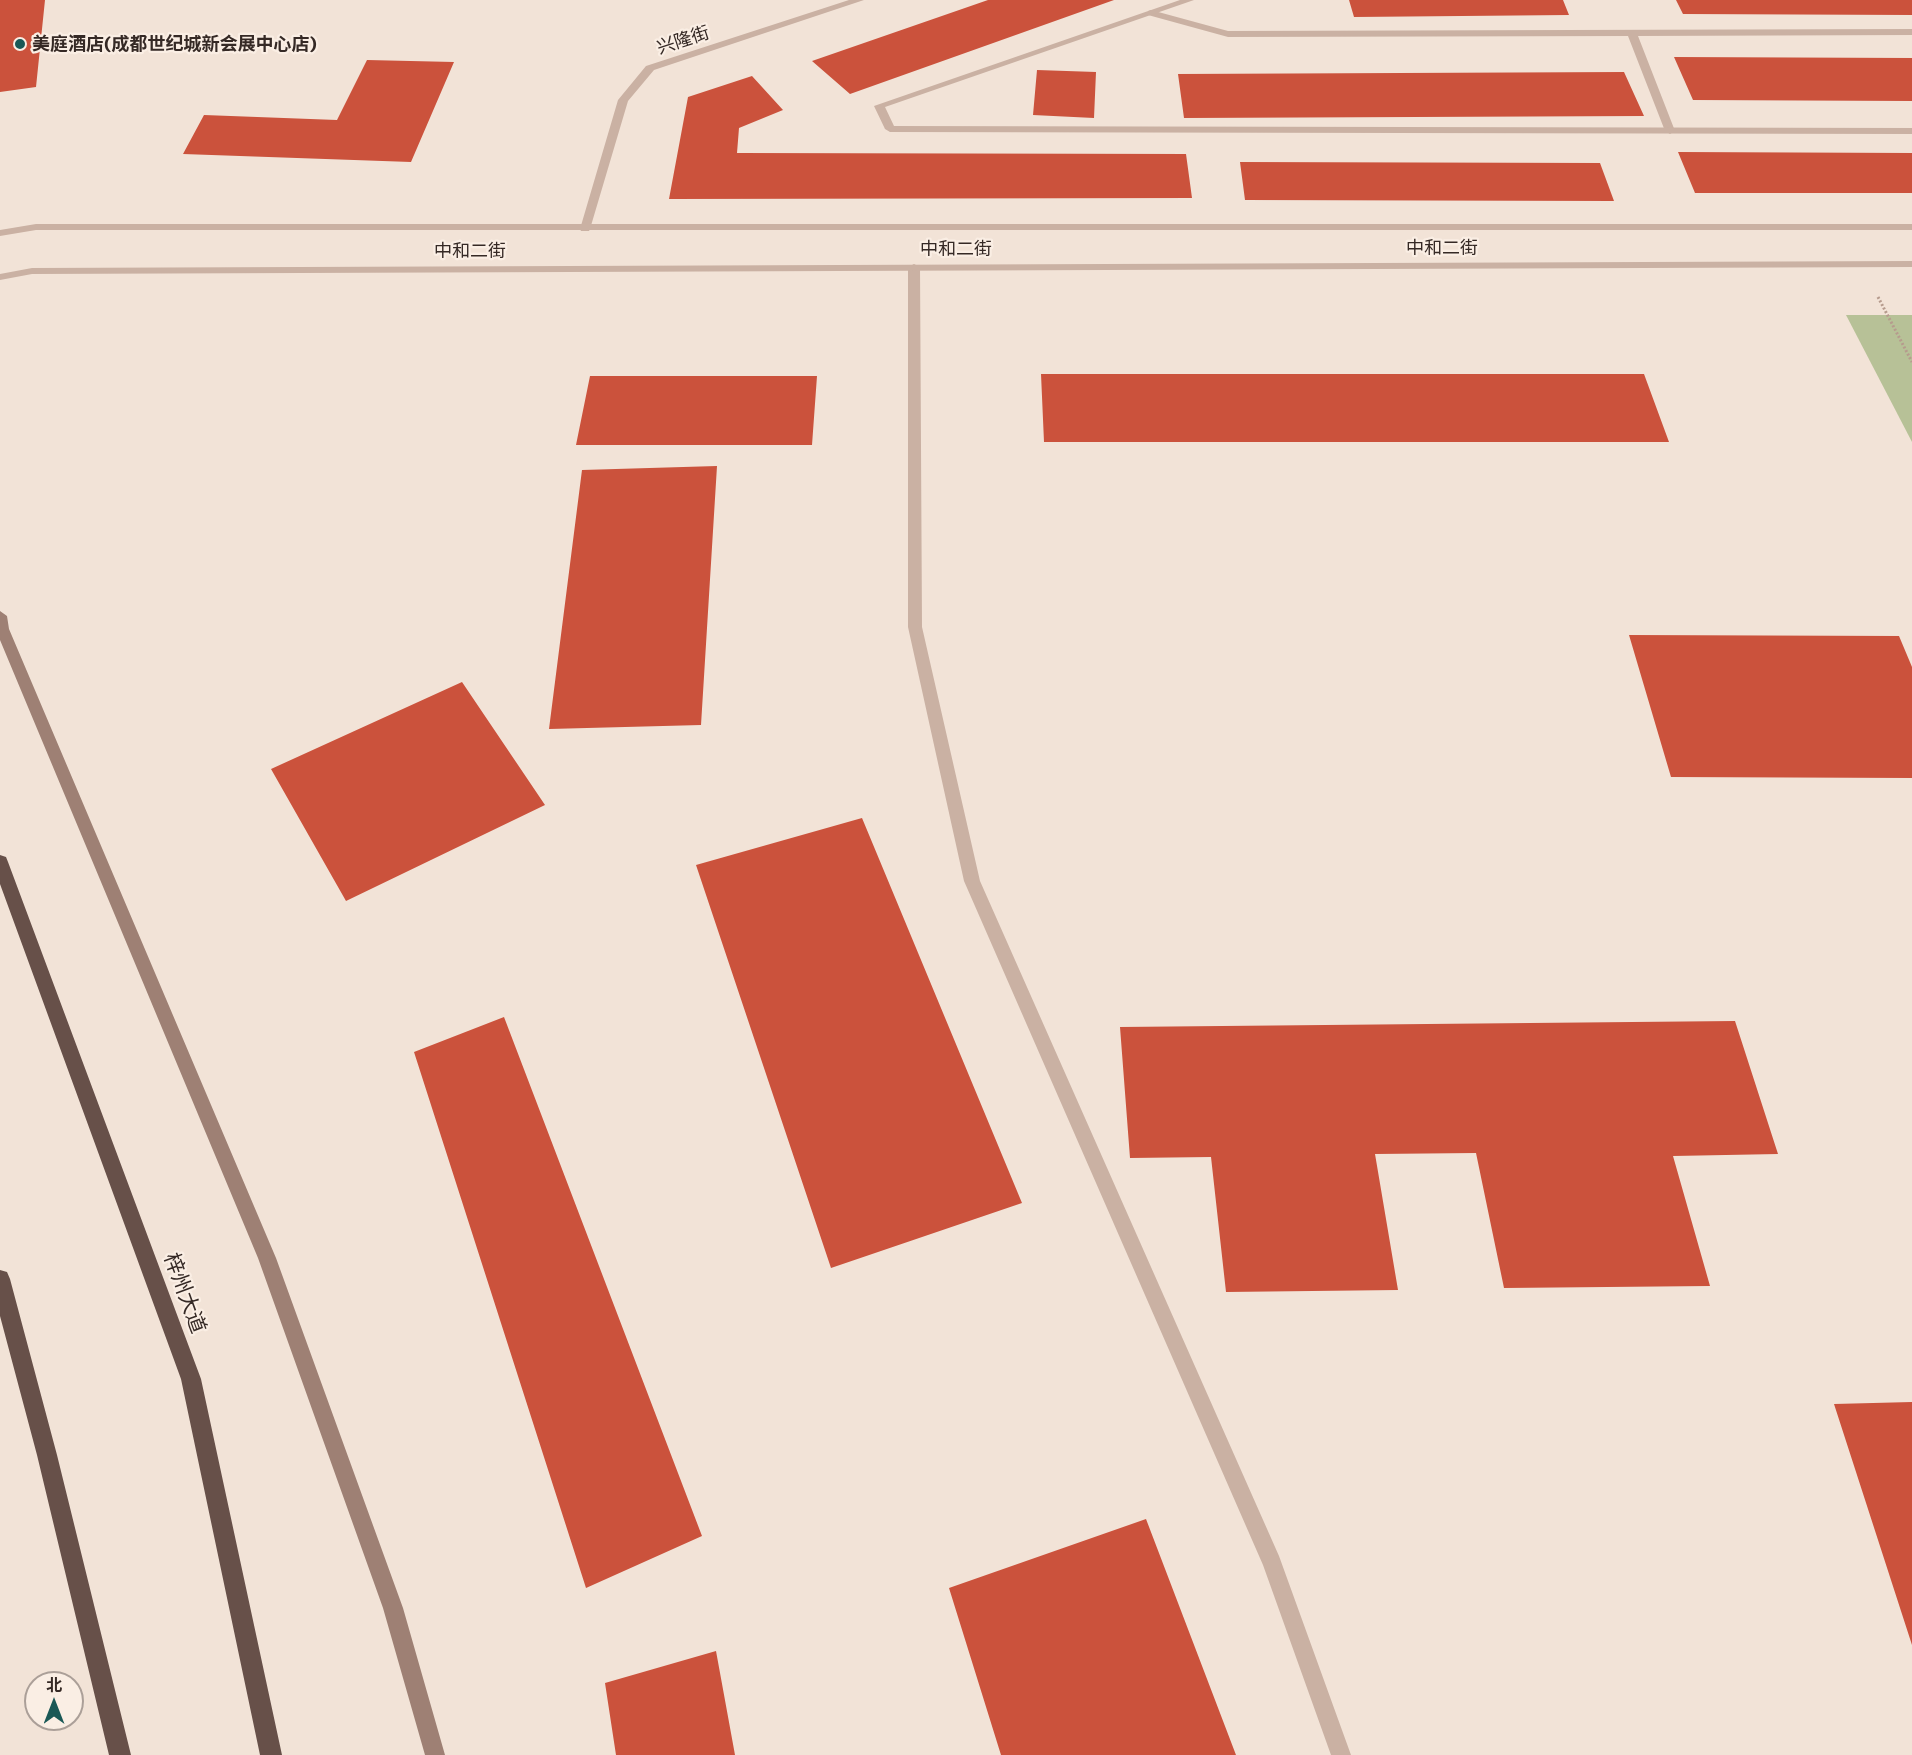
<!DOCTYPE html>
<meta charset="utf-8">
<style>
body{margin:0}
#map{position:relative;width:1912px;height:1755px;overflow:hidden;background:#f2e3d7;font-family:Commissioner,"Noto Sans SC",sans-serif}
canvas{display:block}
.north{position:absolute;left:24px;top:1671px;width:60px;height:60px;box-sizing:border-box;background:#faeee4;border:2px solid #ab9f98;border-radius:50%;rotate:0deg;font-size:16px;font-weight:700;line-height:24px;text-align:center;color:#352925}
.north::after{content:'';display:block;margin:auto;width:21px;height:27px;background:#1a5856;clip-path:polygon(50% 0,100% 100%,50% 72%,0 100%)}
</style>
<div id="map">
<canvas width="1912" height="1755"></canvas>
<div class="north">北</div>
</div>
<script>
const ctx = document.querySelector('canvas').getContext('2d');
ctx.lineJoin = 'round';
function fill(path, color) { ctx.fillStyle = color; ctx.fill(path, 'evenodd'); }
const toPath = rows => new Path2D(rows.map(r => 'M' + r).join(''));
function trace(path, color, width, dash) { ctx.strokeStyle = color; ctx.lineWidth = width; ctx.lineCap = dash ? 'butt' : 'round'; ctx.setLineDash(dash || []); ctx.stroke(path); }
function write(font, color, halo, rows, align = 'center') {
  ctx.font = font + ' Commissioner,"Noto Sans SC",sans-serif'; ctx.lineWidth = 4.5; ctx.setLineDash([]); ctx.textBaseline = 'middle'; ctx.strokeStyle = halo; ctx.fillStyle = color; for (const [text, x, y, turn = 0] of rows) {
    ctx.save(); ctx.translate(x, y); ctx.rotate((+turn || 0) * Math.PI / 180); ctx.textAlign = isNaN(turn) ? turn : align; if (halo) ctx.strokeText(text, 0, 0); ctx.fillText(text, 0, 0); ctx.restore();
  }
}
const green = toPath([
 [1846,315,1912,315,1912,442]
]);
const building = toPath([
 [0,0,45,0,36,87,0,92],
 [988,0,1114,0,850,94,812,61],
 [1349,0,1563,0,1569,15,1354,17],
 [1676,0,1912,0,1912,15,1683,14],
 [1674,57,1912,58,1912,101,1693,100],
 [367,60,454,62,411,162,183,154,204,115,337,120],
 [1037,70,1096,72,1094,118,1033,115],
 [1624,72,1644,116,1184,118,1178,74],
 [752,76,783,110,739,128,737,153,1186,154,1192,198,669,199,688,97],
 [1678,152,1912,153,1912,193,1695,193],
 [1240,162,1600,163,1614,201,1245,200],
 [1041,374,1644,374,1669,442,1044,442],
 [590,376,817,376,812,445,576,445],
 [717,466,701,725,549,729,582,470],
 [1629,635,1899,636,1912,667,1912,778,1671,777],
 [462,682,545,805,346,901,271,769],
 [862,818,1022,1203,831,1268,696,865],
 [504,1017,702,1536,586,1588,414,1052],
 [1735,1021,1778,1154,1673,1156,1710,1286,1504,1288,1476,1153,1375,1154,1398,1290,1226,1292,1211,1157,1130,1158,1120,1027],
 [1912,1402,1912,1645,1834,1404],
 [1146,1519,1236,1755,1001,1755,949,1588],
 [716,1651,735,1755,616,1755,605,1683]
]);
const path = toPath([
 [1878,297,1912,362]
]);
const service = toPath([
 [1151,10,1228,31,1912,29,1912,35,1638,36,1675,131,1670,134,1665,131,1628,36,1228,37,1148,15,1148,11,1151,10],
 [914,264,920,267,922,627,980,881,1279,1556,1351,1755,1331,1755,1263,1565,964,881,908,627,908,267,914,264]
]);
const minor = toPath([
 [849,0,864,0,654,70,628,101,590,229,589,231,581,231,580,229,618,100,646,66,849,0],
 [1180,0,1194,0,885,107,894,126,1912,128,1912,134,890,132,885,129,874,106,1180,0]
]);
const tertiary = toPath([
 [36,224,1912,224,1912,230,36,230,0,236,0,230,36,224],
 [1912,261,1912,267,32,274,0,280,0,274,32,268,1912,261]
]);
const secondary = toPath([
 [0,611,7,616,9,629,276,1258,403,1608,445,1755,425,1755,383,1608,258,1258,0,640,0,611]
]);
const trunk = toPath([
 [0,855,6,857,8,862,201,1379,282,1755,260,1755,181,1379,0,884,0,855],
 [0,1270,7,1272,10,1279,57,1455,131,1755,109,1755,37,1455,0,1316,0,1270]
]);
const markers = [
 [20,44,6,"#1a5856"]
];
const farStreetnames = [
 ["兴隆街",683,40,-18],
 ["中和二街",1442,248],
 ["中和二街",956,249],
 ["中和二街",470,251]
];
const farPoinames = [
 ["美庭酒店(成都世纪城新会展中心店)",32,44]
];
const streetNames = [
 ["梓州大道",185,1293,70]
];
fill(green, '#b7c197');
fill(building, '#cb523c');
trace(path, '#b69b8d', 3, [2, 2]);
fill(service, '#cab1a3');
fill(minor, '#cab1a3');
fill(tertiary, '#cab1a3');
fill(secondary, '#9e8074');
fill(trunk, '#675049');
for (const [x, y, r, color] of markers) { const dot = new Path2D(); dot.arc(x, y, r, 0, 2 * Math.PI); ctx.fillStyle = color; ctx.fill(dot); trace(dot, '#faeee4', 2); }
write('18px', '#352925', '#faeee4', farStreetnames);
write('bold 18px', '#352925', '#faeee4', farPoinames, 'left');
write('21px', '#352925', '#faeee4', streetNames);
</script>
